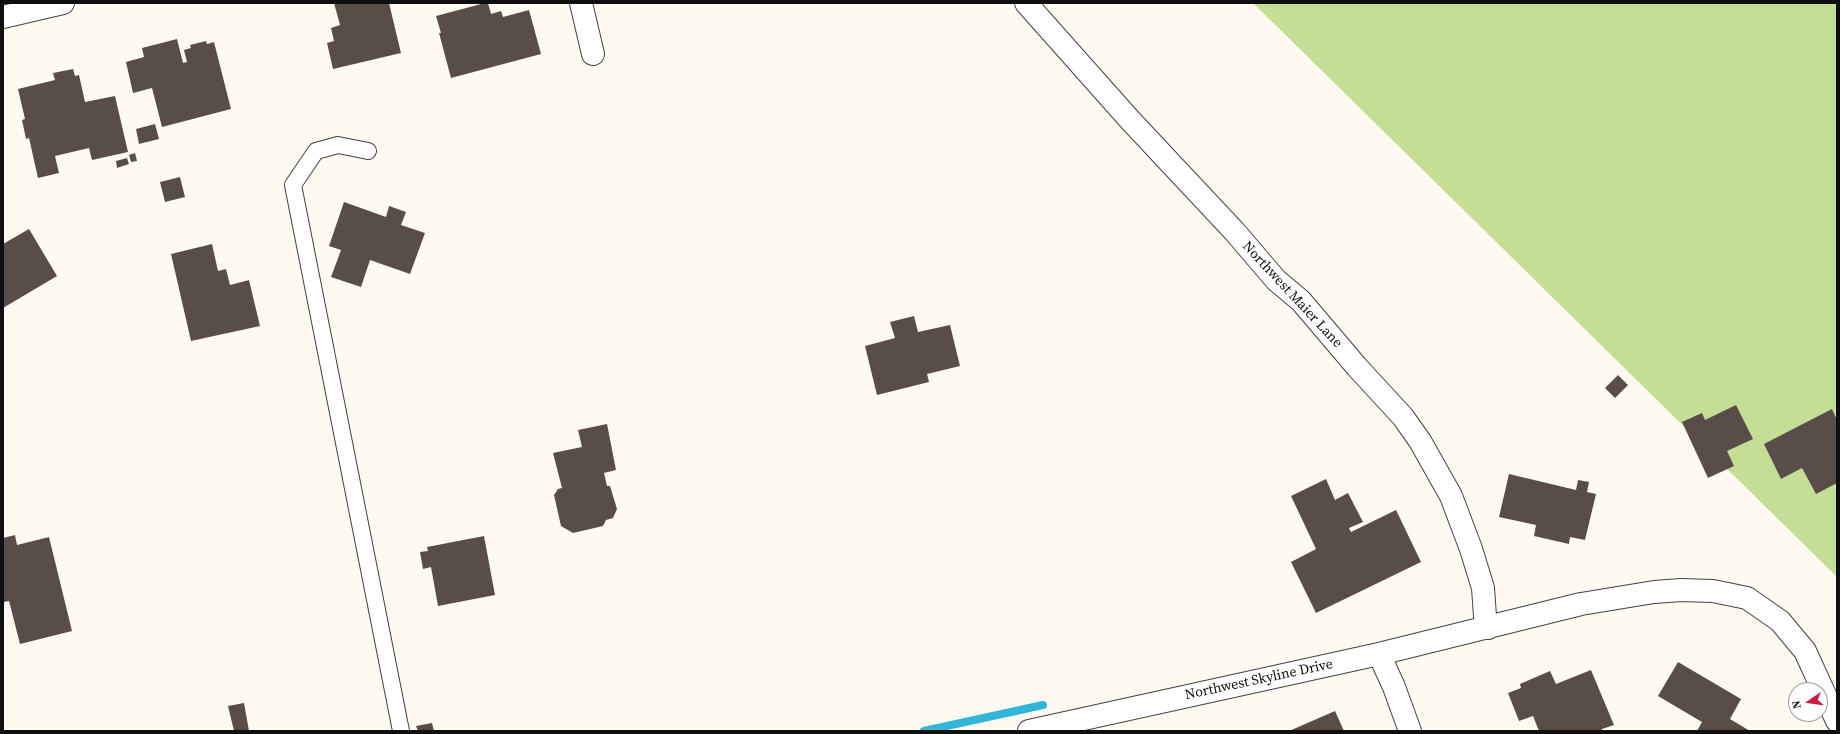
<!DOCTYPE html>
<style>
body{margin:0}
#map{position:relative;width:1840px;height:734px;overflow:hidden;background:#fffaf1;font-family:"Source Serif 4",serif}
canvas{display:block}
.frame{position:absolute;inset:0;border:4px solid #0f0f0f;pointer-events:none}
.north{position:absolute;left:1788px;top:682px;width:40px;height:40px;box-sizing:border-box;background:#fff;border:1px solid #9f9f9f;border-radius:50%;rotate:257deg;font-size:11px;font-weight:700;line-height:16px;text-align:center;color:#0f0f0f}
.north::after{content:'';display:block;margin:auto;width:14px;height:18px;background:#cb1b44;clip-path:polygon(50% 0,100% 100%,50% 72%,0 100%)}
</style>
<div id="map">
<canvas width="1840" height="734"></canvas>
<div class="frame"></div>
<div class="north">N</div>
</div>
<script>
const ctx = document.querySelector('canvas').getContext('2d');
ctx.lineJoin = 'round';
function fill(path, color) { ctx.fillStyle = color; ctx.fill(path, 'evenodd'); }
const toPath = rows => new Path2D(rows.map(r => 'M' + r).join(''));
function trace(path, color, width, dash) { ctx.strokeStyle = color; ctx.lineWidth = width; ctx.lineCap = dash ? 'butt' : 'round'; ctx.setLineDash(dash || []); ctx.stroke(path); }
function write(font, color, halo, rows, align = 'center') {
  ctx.font = font + ' "Source Serif 4",serif'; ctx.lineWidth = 4; ctx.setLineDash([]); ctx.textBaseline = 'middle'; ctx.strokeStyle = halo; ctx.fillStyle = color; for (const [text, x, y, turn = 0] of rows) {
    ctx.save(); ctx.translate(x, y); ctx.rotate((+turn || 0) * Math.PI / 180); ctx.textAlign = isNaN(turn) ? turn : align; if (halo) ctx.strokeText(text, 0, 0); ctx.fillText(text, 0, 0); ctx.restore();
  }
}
const forest = toPath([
 [1253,3,1837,3,1837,577]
]);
const stream = toPath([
 [924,731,1043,705]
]);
const building = toPath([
 [334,3,389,3,401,53,333,69,327,43,334,41,331,28,340,25],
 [485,3,488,3,491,14,501,11,503,17,529,10,541,54,451,78,439,33,441,33,436,16],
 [177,39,183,63,187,62,184,50,191,48,190,45,206,41,207,44,214,42,231,109,162,127,152,88,133,93,126,62,144,57,142,48],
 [73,69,75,76,79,75,85,102,115,96,128,152,92,160,89,148,55,156,59,173,38,178,29,138,26,139,22,120,25,119,18,89,55,80,53,73],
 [155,124,159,139,139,144,136,129],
 [135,153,137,161,131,162,129,155],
 [127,158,129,164,117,168,116,161],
 [180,177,185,197,165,202,160,182],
 [344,202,386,217,389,206,406,212,401,225,425,233,410,274,370,260,361,287,331,277,341,250,329,246],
 [29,229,57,276,3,308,3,244],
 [212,244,218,271,226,269,230,285,249,280,260,326,191,341,171,254],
 [914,316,918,332,950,325,960,366,927,374,929,382,877,395,865,346,895,338,890,322],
 [1618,375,1628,385,1615,398,1605,388],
 [1736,405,1753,439,1727,451,1734,466,1708,478,1682,422,1702,413,1705,420],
 [1832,409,1837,420,1837,483,1816,494,1802,468,1781,479,1764,444],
 [607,424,616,470,604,473,607,486,610,486,617,509,613,518,606,520,603,526,573,533,561,526,554,495,558,489,562,488,553,453,582,447,578,430],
 [1509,474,1576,490,1578,480,1589,482,1587,492,1596,494,1585,540,1570,537,1569,544,1534,536,1536,525,1499,517],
 [1326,479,1335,500,1348,493,1363,522,1349,528,1351,532,1396,510,1421,562,1316,613,1291,562,1316,549,1291,496],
 [15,535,17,545,49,537,72,631,20,644,9,601,4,602,3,599,3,538],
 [484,536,495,595,438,606,431,567,423,569,420,552,428,551,427,547],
 [1678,662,1741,699,1730,719,1750,731,1697,731,1702,722,1658,696],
 [1591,670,1614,725,1602,729,1602,731,1539,731,1533,716,1519,721,1508,693,1521,688,1520,684,1550,671,1556,684],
 [244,703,249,731,234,731,228,706],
 [1335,711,1344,731,1289,731],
 [432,723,434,731,418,731,416,726]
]);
const lane = toPath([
 [368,151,338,145,316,151,293,185,401,731]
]);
const street = toPath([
 [581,3,593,54],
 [1026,3,1130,120,1235,232,1276,280,1301,301,1357,367,1403,417,1420,441,1451,496,1471,549,1483,588,1485,616,1488,628],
 [3,17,63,3],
 [1379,654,1394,687,1410,731],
 [1029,731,1379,654,1581,604,1654,592,1681,590,1713,591,1747,598,1780,621,1805,651,1837,721]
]);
const streetNames = [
 ["Northwest Maier Lane",1292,295,47],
 ["Northwest Skyline Drive",1259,680,-12]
];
fill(forest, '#c4df95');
trace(stream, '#32b5d8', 8);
fill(building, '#594d4a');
trace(lane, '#424242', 18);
trace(street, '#424242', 24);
trace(lane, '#fff', 16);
trace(street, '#fff', 22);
write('14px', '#0f0f0f', '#fff', streetNames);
</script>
